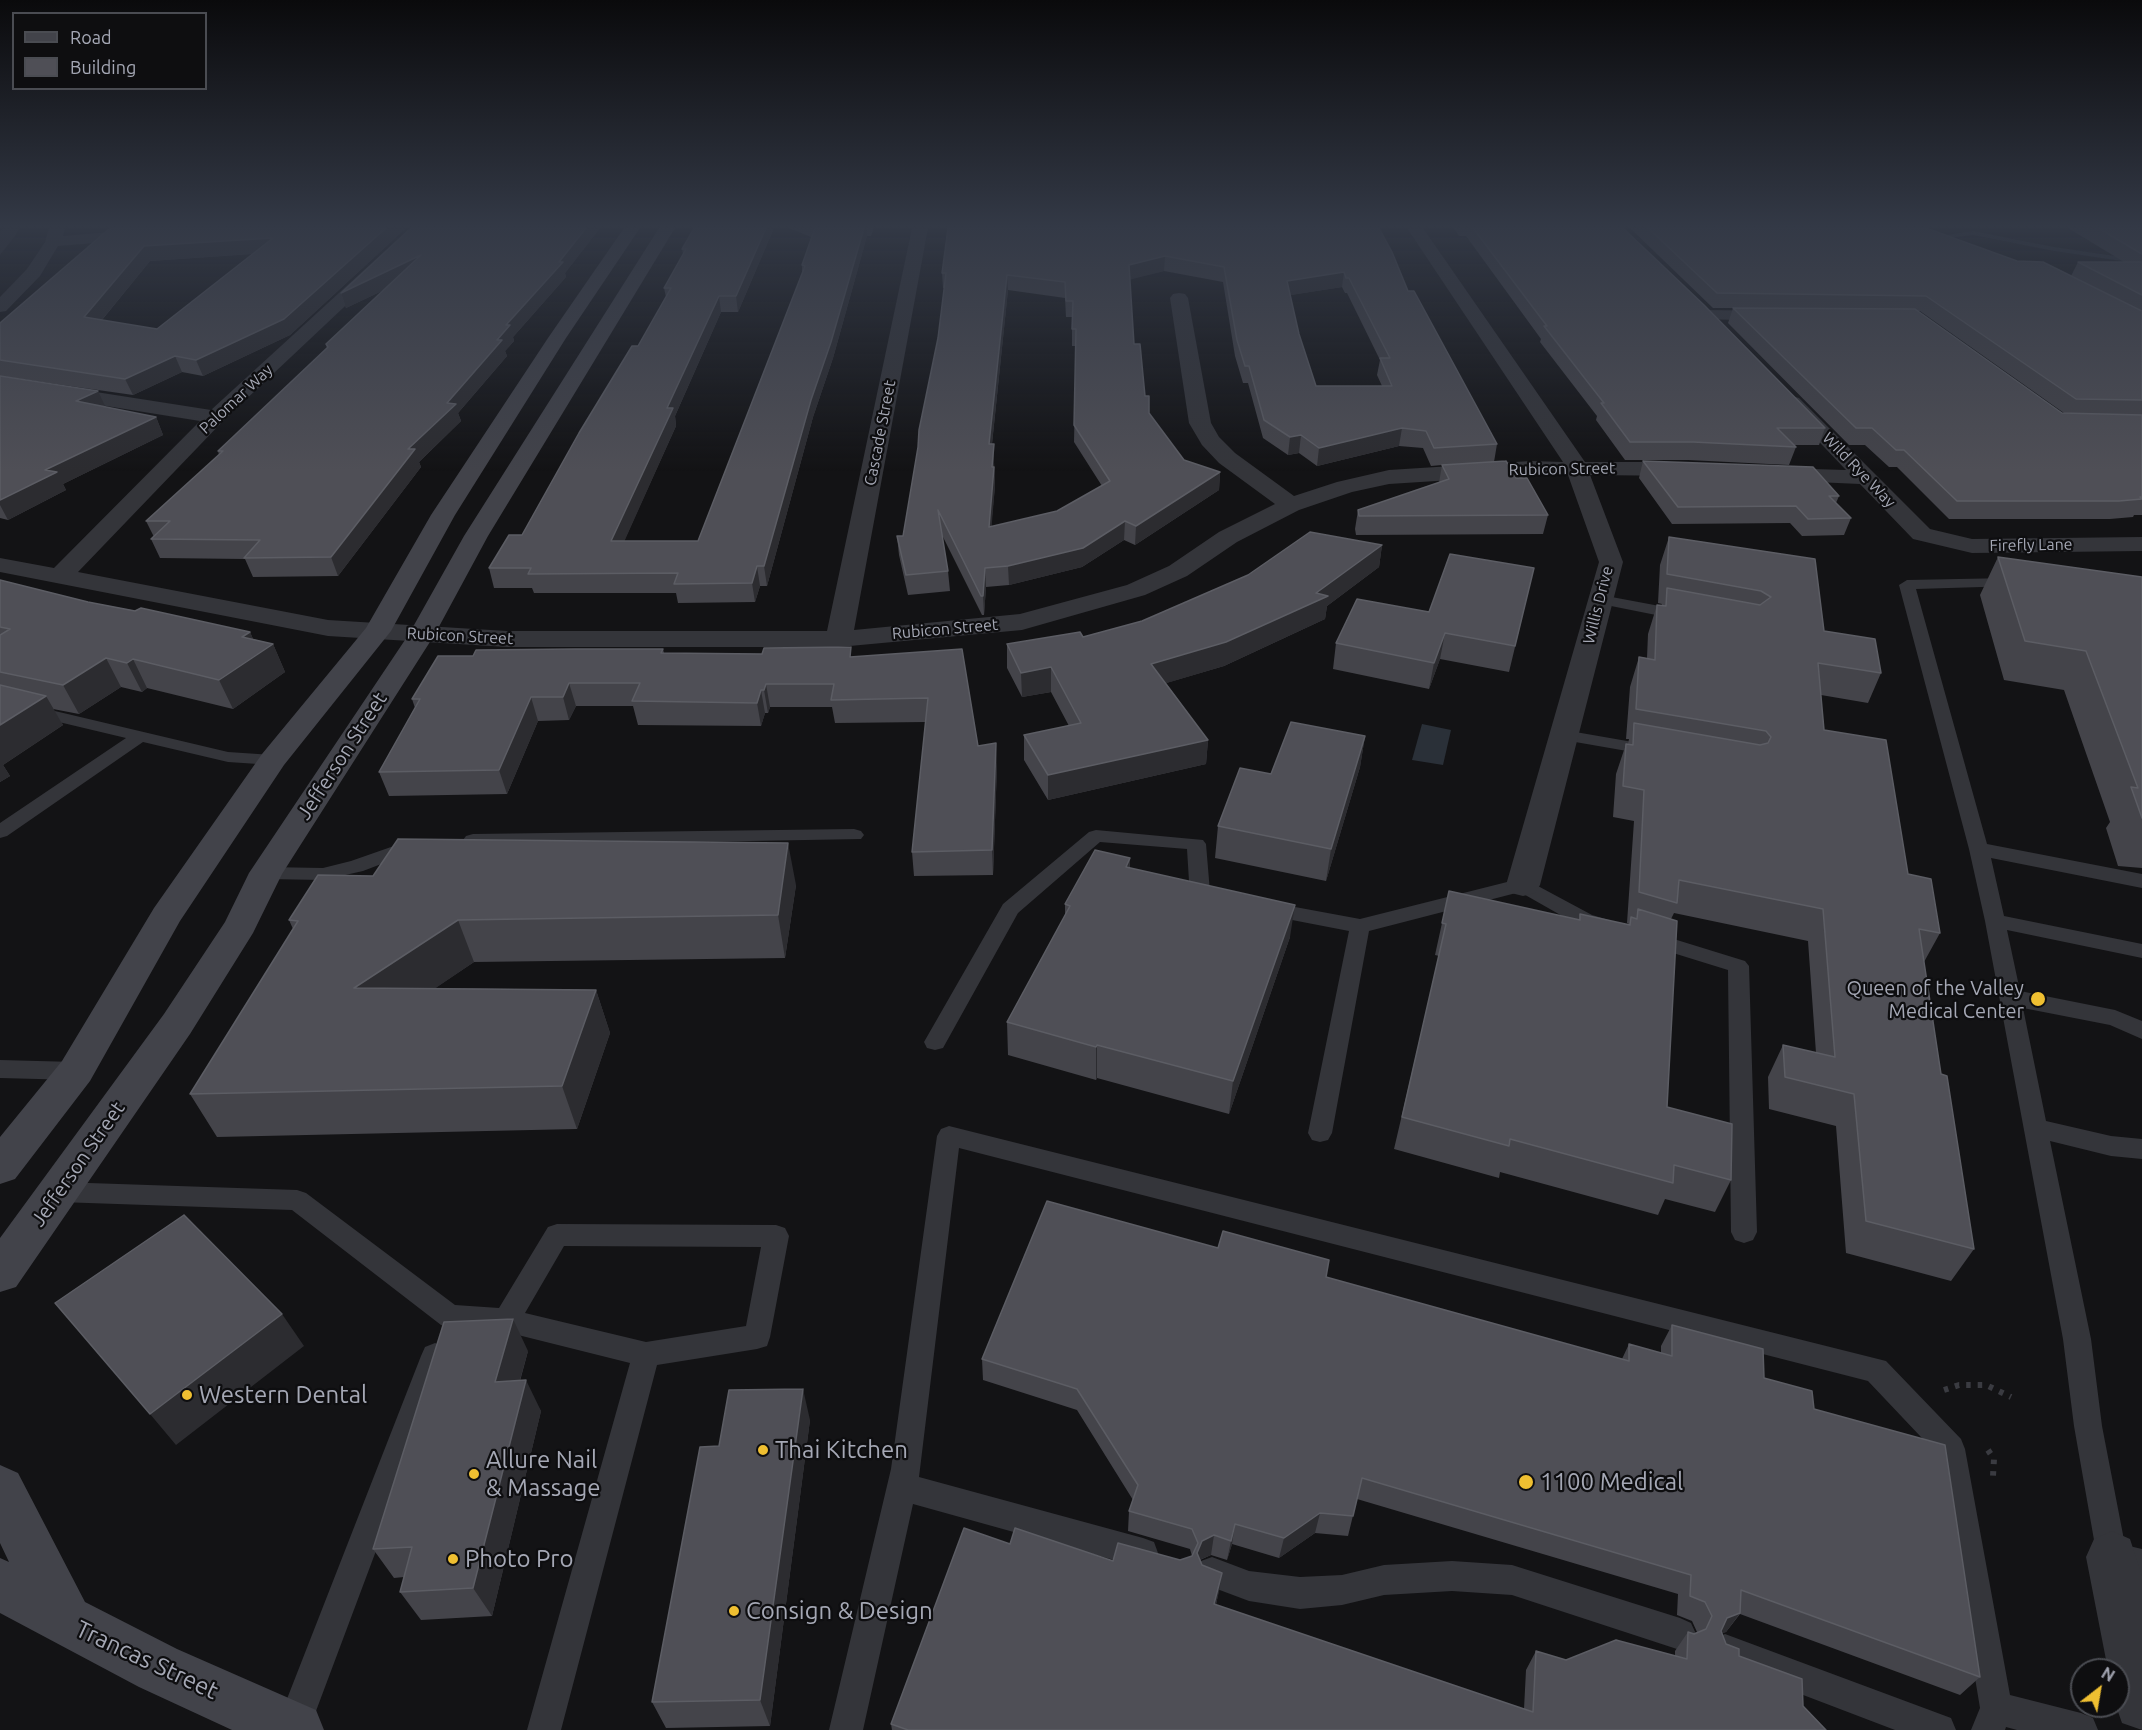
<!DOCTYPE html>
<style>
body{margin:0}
#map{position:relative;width:2142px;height:1730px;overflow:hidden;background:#131315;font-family:Ubuntu,sans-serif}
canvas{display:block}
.legend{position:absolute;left:12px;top:12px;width:195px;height:78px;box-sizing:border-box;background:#0e0e10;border:2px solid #4a4c52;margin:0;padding:8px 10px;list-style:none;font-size:18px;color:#a5a8b5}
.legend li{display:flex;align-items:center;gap:12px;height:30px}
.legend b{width:30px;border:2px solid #4a4c52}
.north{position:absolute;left:2070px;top:1658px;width:60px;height:60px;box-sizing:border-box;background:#0e0e10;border:2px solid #4a4c52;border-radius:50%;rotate:31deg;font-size:16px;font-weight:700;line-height:24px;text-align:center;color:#a5a8b5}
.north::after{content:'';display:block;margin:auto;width:21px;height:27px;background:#efbf31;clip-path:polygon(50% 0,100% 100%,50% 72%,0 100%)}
</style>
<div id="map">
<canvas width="2142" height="1730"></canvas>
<ul class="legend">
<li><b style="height:8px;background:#42434a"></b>Road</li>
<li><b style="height:16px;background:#4f4f56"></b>Building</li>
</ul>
<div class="north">N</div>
</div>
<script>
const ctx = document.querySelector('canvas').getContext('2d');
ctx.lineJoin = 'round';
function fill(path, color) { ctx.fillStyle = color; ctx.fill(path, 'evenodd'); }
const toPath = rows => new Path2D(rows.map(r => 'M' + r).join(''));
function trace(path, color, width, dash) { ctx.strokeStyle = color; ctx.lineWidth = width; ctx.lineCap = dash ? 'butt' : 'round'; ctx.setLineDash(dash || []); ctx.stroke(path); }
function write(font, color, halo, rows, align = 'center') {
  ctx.font = font + ' Ubuntu,sans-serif'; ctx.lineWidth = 4.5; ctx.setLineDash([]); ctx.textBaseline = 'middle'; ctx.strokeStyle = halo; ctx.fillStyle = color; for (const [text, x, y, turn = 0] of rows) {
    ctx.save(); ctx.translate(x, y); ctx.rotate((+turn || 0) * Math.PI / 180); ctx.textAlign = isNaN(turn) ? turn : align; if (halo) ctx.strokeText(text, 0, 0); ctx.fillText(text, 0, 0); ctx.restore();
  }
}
const water = toPath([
 [1422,724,1451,730,1443,765,1412,760]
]);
const stream = toPath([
 [1973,231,2054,247,2142,260,2142,264,2054,251,1973,235,1931,240,1928,238,1973,231]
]);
const path = toPath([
 [1944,1390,1959,1385,1986,1385,2011,1397],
 [1988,1450,1994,1459,1993,1476]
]);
const lane = toPath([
 [2010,578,2018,583,2015,586,1916,589,1987,844,2142,874,2142,888,1991,858,2004,916,2142,944,2142,958,2007,930,2020,991,2115,1010,2142,1021,2142,1039,2110,1025,2023,1008,2046,1121,2111,1136,2142,1139,2142,1159,2111,1156,2050,1141,2091,1339,2102,1426,2125,1545,2142,1549,2142,1579,2101,1568,2097,1557,2074,1426,2063,1339,1985,921,1969,849,1899,585,1907,580,2010,578],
 [1601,595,1681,610,1689,615,1681,620,1596,603,1593,600,1601,595],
 [0,698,228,752,273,755,279,756,282,760,279,764,273,765,228,762,143,742,7,836,0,838,0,823,126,738,0,708,0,698],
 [1564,730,1650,745,1656,746,1659,750,1656,754,1650,755,1558,739,1555,735,1558,731,1564,730],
 [854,829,861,831,864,835,861,839,473,846,466,844,463,840,466,836,473,834,854,829],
 [1096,830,1203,840,1206,844,1210,892,1219,894,1222,899,1219,904,1212,906,1193,902,1190,897,1187,849,1100,842,1018,913,943,1048,935,1050,927,1048,924,1042,1003,904,1089,832,1096,830],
 [411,840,418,842,421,846,418,850,363,871,323,880,266,879,259,878,256,873,259,868,266,867,323,868,351,861,411,840],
 [1523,878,1592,915,1609,920,1612,925,1609,930,1602,932,1578,925,1520,892,1369,931,1332,1133,1328,1140,1320,1142,1312,1140,1308,1133,1349,931,1261,914,1258,909,1261,904,1268,902,1360,919,1523,878],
 [1651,932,1745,961,1749,966,1757,1232,1753,1240,1744,1243,1735,1240,1731,1232,1728,970,1644,944,1641,939,1644,934,1651,932],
 [0,1060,76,1062,84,1065,87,1071,84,1077,76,1080,0,1078,0,1060],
 [949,1126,1886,1361,1961,1439,1965,1449,2010,1695,2081,1713,2093,1718,2098,1730,2017,1730,2006,1727,2005,1730,1971,1730,1980,1708,1938,1455,1868,1381,959,1148,919,1477,1143,1538,1154,1542,1158,1553,1154,1564,1143,1568,913,1504,863,1730,829,1730,891,1469,937,1136,941,1129,949,1126],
 [59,1182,297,1190,306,1193,455,1305,499,1308,548,1227,557,1224,776,1225,785,1228,789,1236,770,1337,767,1346,757,1349,657,1365,561,1730,527,1730,630,1363,506,1332,450,1329,441,1325,292,1210,59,1202,50,1199,47,1192,50,1185,59,1182],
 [564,1246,761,1247,746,1326,646,1342,525,1313,564,1246],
 [435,1343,445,1347,449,1356,310,1727,308,1730,278,1730,276,1727,421,1356,425,1347,435,1343],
 [1212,1557,1249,1571,1300,1577,1342,1575,1384,1565,1452,1561,1512,1565,1680,1618,1691,1623,1696,1634,1691,1645,1680,1650,1512,1595,1452,1591,1384,1595,1342,1605,1300,1609,1249,1601,1201,1583,1197,1572,1201,1561,1212,1557],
 [1725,1634,1951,1718,1956,1730,1895,1730,1714,1661,1709,1650,1714,1639,1725,1634]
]);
const street = toPath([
 [49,228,65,228,63,236,158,228,228,228,220,233,58,246,40,276,6,311,0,312,0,297,27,269,45,242,49,228],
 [410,228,428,228,223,421,78,572,328,620,507,631,827,631,912,228,928,228,854,630,1020,614,1127,585,1169,566,1219,532,1275,504,1219,463,1202,445,1189,423,1170,298,1173,294,1179,293,1185,294,1188,298,1211,423,1219,437,1235,453,1294,496,1337,482,1389,470,1531,461,1563,462,1407,228,1423,228,1585,462,1685,462,1693,464,1696,469,1693,474,1685,476,1590,475,1623,562,1540,885,1535,893,1523,896,1511,893,1506,885,1599,562,1568,475,1531,475,1389,484,1352,492,1299,510,1237,542,1187,576,1145,595,1022,630,839,647,507,647,328,636,0,572,0,558,54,568,200,421,0,389,0,377,211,410,410,228],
 [1707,310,1777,311,1783,312,1786,316,1783,320,1777,321,1701,319,1698,315,1701,311,1707,310],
 [1792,396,1799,398,1930,529,1972,539,2142,537,2142,551,1972,553,1913,539,1860,484,1770,480,1767,475,1770,470,1778,468,1846,470,1785,406,1782,402,1785,398,1792,396],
 [2112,1531,2130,1539,2142,1576,2142,1730,2122,1723,2116,1706,2118,1706,2118,1670,2108,1670,2086,1557,2094,1539,2112,1531]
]);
const secondary = toPath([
 [624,228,640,228,566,338,455,515,391,631,284,765,180,921,90,1081,15,1179,0,1184,0,1137,62,1061,154,908,262,754,366,628,431,515,548,338,624,228],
 [659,228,675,228,488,536,435,634,282,874,253,933,190,1034,16,1287,0,1292,0,1238,164,1014,225,922,249,873,409,634,464,536,659,228],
 [0,1465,18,1473,85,1602,177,1649,316,1710,324,1730,232,1730,139,1687,0,1613,0,1558,9,1562,0,1543,0,1465]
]);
const wall = toPath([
 [406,228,290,335,203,376,182,372,133,395,0,376,0,323,109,229],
 [252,254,157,329,102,320,150,261],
 [411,228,600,228,565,273,566,277,513,337,514,341,505,351,507,356,458,413,461,421,419,462,421,467,338,576,253,577,245,559,160,558,151,539,154,537,146,521,219,455,218,451,327,348,326,344,384,290,346,308,341,293],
 [694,228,774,228,738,312,721,312,675,416,676,426,624,541,698,541,802,273,802,265,811,237,789,228,874,228,871,236,867,236,833,358,813,417,767,586,760,586,755,602,678,603,676,593,534,593,532,588,494,588,489,568,522,535,638,346,666,297,664,288,683,254,682,249],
 [1379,228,1408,291,1497,444,1494,462,1516,478,1548,515,1543,534,1356,535,1355,529,1358,510,1439,483,1442,465,1431,466,1423,448,1399,446,1317,466,1299,453,1288,455,1263,438,1248,383,1243,383,1235,356,1223,282,1164,271,1130,279,1134,344,1145,396,1149,413,1184,460,1220,472,1219,490,1135,545,1124,540,1082,567,1009,585,986,587,984,615,982,615,942,535,948,571,950,591,908,595,899,555,897,536,903,536,938,338,944,288,943,288,942,273],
 [1342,287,1345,293,1347,293,1380,360,1377,375,1382,386,1316,386,1299,334,1290,295],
 [1008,290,1065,298,1066,317,1072,317,1072,346,1076,346,1074,442,1102,486,1057,511,991,527,995,486,994,462,992,444],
 [1454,228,1623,228,1825,428,1819,445,1793,445,1796,447,1789,465,1688,460,1625,460,1596,420,1597,416,1540,342,1541,339,1466,236,1459,236],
 [1630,228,1926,228,2017,261,2071,276,2078,262,2124,262,2068,228,2142,228,2142,515,2134,515,2133,517,2110,519,1949,519,1897,467,1889,467,1865,445,1849,445,1728,323,1733,308,1713,308],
 [1918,311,1920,311,2064,413,2062,413],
 [0,376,105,407,156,417,163,435,63,484,66,490,8,520,0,518],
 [1643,461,1839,496,1836,503,1851,518,1844,535,1802,536,1790,523,1672,524,1639,478],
 [1669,537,1815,559,1824,631,1881,673,1868,703,1821,695,1824,730,1908,874,1940,933,1924,962,1941,1074,1974,1249,1951,1281,1846,1253,1836,1126,1769,1109,1768,1077,1783,1045,1816,1053,1808,941,1674,913,1671,919,1667,1107,1731,1180,1715,1212,1665,1199,1658,1215,1500,1172,1499,1178,1394,1149,1439,956,1435,955,1449,891,1579,920,1580,914,1628,925,1629,924,1627,923,1634,821,1613,817,1616,774,1626,744,1628,744,1629,739,1626,739,1630,687,1639,657,1647,658,1648,634,1657,605,1661,606,1662,604,1658,603,1660,565],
 [1382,545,1379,567,1327,606,1325,619,1224,666,1166,683,1208,740,1206,764,1048,800,1024,760,1024,735,1069,726,1051,692,1022,697,1007,668,1007,644,1083,637,1142,621],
 [1998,557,2142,577,2142,868,2118,866,2106,828,2110,822,2064,690,2004,680,1980,595],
 [1534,568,1509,672,1440,659,1429,689,1333,669,1336,643,1429,612],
 [0,580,88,602,250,632,253,639,273,644,285,672,233,709,147,688,142,692,121,687,79,714,53,709,63,725,3,765,10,776,0,782],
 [663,649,664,653,852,657,962,649,978,746,997,766,993,875,914,876,912,852,926,722,835,723,832,707,770,707,768,713,765,713,761,726,638,725,633,706,576,706,569,720,538,721,507,794,389,796,379,772,415,708,412,699,473,656],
 [1365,736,1360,767,1326,881,1215,858,1218,826,1271,774],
 [1130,858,1130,868,1290,937,1229,1114,1097,1078,1096,1080,1008,1055,1007,1022,1065,915,1065,904],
 [796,885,785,958,474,962,435,988,596,990,610,1033,577,1129,217,1137,190,1094,293,929,289,920],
 [1218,1248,1622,1359,1629,1344,1661,1353,1661,1346,1672,1325,1764,1378,1814,1409,1980,1677,1960,1695,1740,1614,1726,1632,1722,1633,1726,1644,1739,1656,1803,1706,1826,1730,892,1730,891,1724,1010,1544,1113,1561,1180,1560,1192,1556,1190,1549,1128,1531,1129,1511,1133,1500,1077,1410,983,1380,982,1359],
 [1357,1499,1678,1594,1677,1615,1692,1621,1697,1632,1694,1634,1688,1632,1675,1651,1675,1655,1566,1660,1536,1651,1526,1670,1524,1709,1216,1605,1222,1573,1202,1565,1200,1560,1211,1555,1227,1560,1232,1544,1279,1558,1315,1533,1348,1536],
 [528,1351,520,1381,541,1411,492,1616,421,1620,400,1592,404,1577,394,1578,373,1549],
 [810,1420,770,1726,666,1728,652,1702,719,1446]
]);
const shadedWall = toPath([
 [3,228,19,228,15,236,0,255,0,232],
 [386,228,406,228,290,335,203,376,196,360],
 [586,228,600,228,565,273,566,277,513,337,514,341,505,351,507,356,458,413,461,421,419,462,421,467,338,576,331,557,408,449,447,403,497,340,506,325,559,262],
 [766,228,774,228,738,312,736,296],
 [864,228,867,228,867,236,833,358,813,417,767,586,764,566,811,400],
 [273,238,278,252,150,261,91,333,84,317,144,246],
 [421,255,426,270,346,308,341,293],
 [1165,256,1164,271,1129,280,1129,265],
 [1344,272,1342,287,1285,296,1287,281],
 [1007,275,1008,290,990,462,989,444],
 [719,296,721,312,675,416,676,426,616,560,611,541,667,408],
 [175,356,182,372,133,395,125,379],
 [98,391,106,408,76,401],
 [156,417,163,435,63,484,66,490,8,520,0,505,0,500,45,470],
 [1402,428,1399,446,1317,466,1319,448],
 [1301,435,1299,453,1288,455,1290,437],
 [994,444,994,462,992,486,992,467],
 [994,467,995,486,990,546,989,527],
 [1220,472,1219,490,1135,545,1136,526],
 [1125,521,1124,540,1082,567,1009,585,1008,566],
 [1382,545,1379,567,1327,606,1325,619,1224,666,1150,688,1151,664,1316,593],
 [757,566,760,586,755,602,752,583],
 [985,568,986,587,984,615,983,596],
 [250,632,259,653,273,644,285,672,233,709,219,680,242,637],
 [1445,633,1440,659,1429,689,1434,663],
 [106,658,121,687,79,714,63,685],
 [133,659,147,688,142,692,127,663],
 [1051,667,1051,692,1022,697,1021,673],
 [569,683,576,706,569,720,563,697],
 [766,684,770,707,768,713,764,690],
 [761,690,765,713,761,726,757,703],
 [46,696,63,725,3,765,10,776,0,782,0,725],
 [531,697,538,721,507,794,499,770],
 [1365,736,1360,767,1326,881,1331,849],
 [1208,740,1206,764,1048,800,1048,775],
 [996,743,997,766,993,875,992,850],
 [788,843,796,885,785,958,778,915],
 [1130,858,1129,890,1126,867],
 [1295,905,1290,937,1229,1114,1233,1081],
 [458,920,474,962,374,1030,354,988],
 [596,990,610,1033,577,1129,562,1086],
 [1097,1045,1097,1078,1096,1080,1096,1047],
 [282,1314,304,1346,176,1445,150,1414],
 [513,1319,528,1351,511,1412,495,1382],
 [526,1380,541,1411,492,1616,473,1588],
 [803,1389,810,1420,770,1726,760,1700],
 [1320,1513,1315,1533,1279,1558,1284,1538],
 [1235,1524,1232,1544,1227,1560,1231,1541],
 [1214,1535,1211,1555,1199,1560,1197,1553,1202,1541],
 [1222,1573,1219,1592,1211,1623,1214,1604],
 [1740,1613,1726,1632,1713,1637,1727,1618]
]);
const building = toPath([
 [120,228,386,228,284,319,196,360,175,356,125,379,0,360,0,323,109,229,120,228],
 [273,238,157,329,84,317,144,246,273,238],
 [411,228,586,228,559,262,563,262,506,325,510,325,497,340,502,340,447,403,456,404,408,449,415,449,331,557,244,558,260,540,151,539,170,521,146,521,223,451,218,451,328,347,326,344,421,255,341,293,411,228],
 [694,228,766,228,736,296,719,296,667,408,673,408,611,541,698,541,805,266,802,265,815,228,864,228,831,342,811,400,764,566,757,566,752,583,674,584,678,573,528,574,531,568,489,568,509,535,522,535,579,433,632,346,638,346,671,288,664,288,686,249,682,249,694,228],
 [948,228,1379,228,1392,252,1408,291,1414,291,1497,444,1434,448,1426,431,1402,428,1319,448,1301,435,1290,437,1264,420,1249,366,1245,366,1237,340,1224,267,1165,256,1129,265,1134,344,1140,344,1145,396,1149,396,1149,413,1184,460,1220,472,1136,526,1125,521,1083,548,1008,566,985,568,983,596,981,596,938,510,948,571,906,575,897,536,903,536,918,447,919,430,938,338,946,273,942,273,948,228],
 [1344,272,1346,278,1349,278,1390,358,1380,358,1392,386,1316,386,1299,334,1287,281,1344,272],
 [1007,275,1065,282,1066,301,1073,301,1072,329,1076,329,1074,425,1110,481,1057,511,989,527,994,467,992,467,994,444,989,444,1007,275],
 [1473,228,1623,228,1704,305,1825,428,1777,428,1796,447,1693,442,1630,442,1601,403,1604,403,1544,326,1547,326,1473,228],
 [1648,228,1926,228,2017,261,2043,262,2142,311,2142,400,2076,399,1926,296,1717,293,1648,228],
 [2098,228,2142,228,2142,254,2098,228],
 [2078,262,2142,262,2142,295,2078,262],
 [1733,308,1915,309,2062,413,2142,415,2142,497,2140,497,2142,499,2119,501,1957,501,1904,450,1896,450,1872,428,1856,428,1733,308],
 [0,376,98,391,76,401,156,417,45,470,57,472,0,500,0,376],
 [1506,461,1516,478,1527,478,1548,515,1359,516,1358,510,1449,479,1442,465,1506,461],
 [1643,461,1813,467,1839,496,1829,496,1851,518,1808,519,1796,506,1678,507,1643,461],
 [1310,532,1382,545,1316,593,1328,596,1226,642,1151,664,1208,740,1048,775,1024,735,1081,723,1051,667,1021,673,1007,644,1080,632,1083,637,1142,621,1248,575,1310,532],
 [1669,537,1815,559,1824,631,1875,639,1881,673,1818,663,1824,730,1886,740,1908,874,1931,879,1940,933,1919,929,1941,1074,1947,1076,1974,1249,1866,1221,1854,1094,1785,1077,1783,1045,1835,1057,1823,909,1679,880,1677,903,1639,892,1644,790,1623,786,1626,744,1633,745,1634,723,1760,745,1768,743,1771,737,1766,731,1636,709,1639,657,1655,660,1657,605,1666,606,1667,588,1760,605,1771,597,1761,591,1667,574,1669,537],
 [1450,554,1534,568,1515,646,1445,633,1434,663,1336,643,1357,599,1429,612,1450,554],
 [1998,557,2142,577,2142,818,2131,787,2138,788,2086,651,2025,641,1998,557],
 [0,580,88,602,135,611,141,608,250,632,242,637,273,644,219,680,133,659,127,663,106,658,63,685,0,672,0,635,10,629,0,627,0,580],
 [851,647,850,657,962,649,978,746,996,743,992,850,912,852,928,698,831,700,834,684,766,684,764,690,761,690,757,703,632,701,640,683,569,683,563,697,531,697,499,770,379,772,420,699,412,699,438,656,473,656,476,650,575,649,663,649,661,653,762,654,764,648,851,647],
 [0,685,46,696,0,725,0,685],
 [1291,722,1365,736,1331,849,1218,826,1240,768,1271,774,1291,722],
 [398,839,788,843,778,915,458,920,354,988,596,990,562,1086,190,1094,298,921,289,920,318,875,373,876,398,839],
 [1095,850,1130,858,1126,867,1295,905,1233,1081,1097,1045,1096,1047,1007,1022,1070,906,1065,904,1095,850],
 [1449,891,1580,920,1580,914,1630,925,1631,917,1637,919,1638,909,1677,921,1667,1107,1732,1124,1731,1180,1674,1165,1673,1183,1510,1139,1509,1146,1402,1117,1446,924,1442,923,1449,891],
 [1047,1201,1218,1248,1223,1231,1329,1260,1326,1277,1629,1361,1629,1344,1672,1356,1672,1325,1763,1349,1764,1378,1812,1391,1814,1409,1945,1445,1980,1677,1741,1590,1740,1613,1727,1618,1721,1631,1726,1644,1739,1649,1739,1656,1802,1679,1803,1706,1826,1730,908,1730,891,1724,964,1528,1010,1544,1015,1528,1113,1561,1118,1543,1180,1560,1192,1556,1198,1543,1192,1529,1129,1511,1138,1485,1077,1389,982,1359,1047,1201],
 [1362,1478,1691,1575,1690,1596,1705,1602,1712,1616,1706,1629,1694,1634,1688,1632,1687,1659,1616,1640,1566,1660,1536,1651,1533,1712,1214,1604,1222,1573,1202,1565,1197,1553,1202,1541,1214,1535,1231,1541,1235,1524,1284,1538,1320,1513,1353,1516,1362,1478],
 [184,1215,282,1314,150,1414,55,1303,184,1215],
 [513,1319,495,1382,526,1380,473,1588,400,1592,412,1547,373,1549,444,1322,513,1319],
 [803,1389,760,1700,652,1702,700,1447,719,1446,729,1390,803,1389]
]);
const markers = [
 [2038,999,8,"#efbf31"],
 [187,1395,6,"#efbf31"],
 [763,1450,6,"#efbf31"],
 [474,1474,6,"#efbf31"],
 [1526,1482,8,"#efbf31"],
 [453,1559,6,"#efbf31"],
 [734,1611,6,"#efbf31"]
];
const farStreetnames = [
 ["Palomar Way",236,399,-43],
 ["Cascade Street",880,433,-79],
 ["Rubicon Street",1562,469,-1],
 ["Wild Rye Way",1859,470,46],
 ["Firefly Lane",2031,545,-1],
 ["Willis Drive",1598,605,-76],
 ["Rubicon Street",945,629,-5],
 ["Rubicon Street",460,636,3]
];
const streetNames = [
 ["Jefferson Street",342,756,-57],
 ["Jefferson Street",78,1164,-55]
];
const poiNames = [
 ["Queen of the Valley",2024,988],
 ["Medical Center",2024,1011]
];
const nearPoinames = [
 ["Western Dental",199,1395],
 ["Thai Kitchen",775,1450],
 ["Allure Nail",486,1460],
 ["& Massage",486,1488],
 ["1100 Medical",1540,1482],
 ["Photo Pro",465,1559],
 ["Consign & Design",746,1611]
];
const nearStreetnames = [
 ["Trancas Street",147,1660,25]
];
fill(water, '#2a3038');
fill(stream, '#2a3038');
trace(path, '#3a3b41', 6, [4.5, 7]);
fill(lane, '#34353a');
fill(street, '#34353a');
fill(secondary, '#42434a');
fill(wall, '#44444a');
fill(shadedWall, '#2c2c30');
fill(building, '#4f4f56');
trace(building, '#5c5d64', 1.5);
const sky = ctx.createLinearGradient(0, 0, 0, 471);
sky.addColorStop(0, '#0a0a0c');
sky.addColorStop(0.48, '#333946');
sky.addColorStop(1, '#33394600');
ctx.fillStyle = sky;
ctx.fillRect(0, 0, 2142, 471);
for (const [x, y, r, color] of markers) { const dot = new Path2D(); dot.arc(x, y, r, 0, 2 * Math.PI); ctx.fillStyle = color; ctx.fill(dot); trace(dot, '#0e0e10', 2); }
write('16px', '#a5a8b5', '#0e0e10', farStreetnames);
write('20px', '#a5a8b5', '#0e0e10', streetNames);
write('20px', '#a5a8b5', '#0e0e10', poiNames, 'right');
write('24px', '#a5a8b5', '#0e0e10', nearPoinames, 'left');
write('24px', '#a5a8b5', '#0e0e10', nearStreetnames);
</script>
